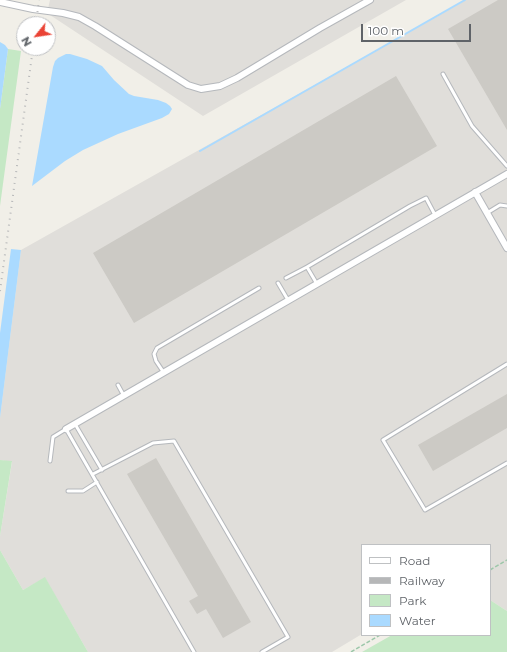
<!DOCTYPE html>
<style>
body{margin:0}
#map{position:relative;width:507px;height:652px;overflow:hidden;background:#f1efe8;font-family:Montserrat,sans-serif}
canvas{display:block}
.legend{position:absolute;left:361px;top:544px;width:130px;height:92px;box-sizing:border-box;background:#fff;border:1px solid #bfc1c3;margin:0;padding:5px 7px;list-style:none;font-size:12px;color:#5f6368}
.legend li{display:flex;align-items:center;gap:8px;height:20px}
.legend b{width:20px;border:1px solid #bfc1c3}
.north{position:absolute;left:16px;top:16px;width:40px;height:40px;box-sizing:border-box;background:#fff;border:1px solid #bfc1c3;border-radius:50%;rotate:240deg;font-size:11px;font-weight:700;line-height:16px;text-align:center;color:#5f6368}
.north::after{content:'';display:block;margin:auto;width:14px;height:18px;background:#ea4335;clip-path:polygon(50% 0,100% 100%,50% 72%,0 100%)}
.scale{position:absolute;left:361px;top:24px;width:110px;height:18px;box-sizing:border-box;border:2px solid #5f6368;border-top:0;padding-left:5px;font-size:12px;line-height:14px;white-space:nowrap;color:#5f6368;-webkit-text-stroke:3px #fff;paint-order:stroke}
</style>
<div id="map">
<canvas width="507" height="652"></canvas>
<ul class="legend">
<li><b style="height:5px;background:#fff"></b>Road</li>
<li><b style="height:5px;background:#b6b7b8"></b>Railway</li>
<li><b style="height:11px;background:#c5e8c5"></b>Park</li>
<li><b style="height:11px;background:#aadaff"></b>Water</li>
</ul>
<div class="north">N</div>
<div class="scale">100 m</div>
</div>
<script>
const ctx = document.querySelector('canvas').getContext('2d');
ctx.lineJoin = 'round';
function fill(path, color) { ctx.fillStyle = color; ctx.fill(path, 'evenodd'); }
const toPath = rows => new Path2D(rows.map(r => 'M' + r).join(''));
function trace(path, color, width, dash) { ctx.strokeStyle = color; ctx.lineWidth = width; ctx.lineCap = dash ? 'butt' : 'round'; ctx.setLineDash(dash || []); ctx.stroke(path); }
const industrial = toPath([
 [50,0,406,0,203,116,47,13],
 [466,0,507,0,507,611,490,600,490,545,362,545,362,634,332,652,88,652,45,578,23,590,0,550,0,536,12,462,0,460,0,418,21,250]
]);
const green = toPath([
 [8,49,21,51,0,206,0,109],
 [0,460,12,461,0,536],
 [0,550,23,590,45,577,88,652,0,652],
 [490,600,507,611,507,652,362,652,392,635,490,635]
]);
const water = toPath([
 [0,42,5,45,8,49,0,109],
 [66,54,70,54,87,59,102,66,114,80,129,94,134,96,158,100,166,103,170,106,172,109,169,114,162,118,118,134,83,150,65,161,32,186,53,67,55,61,58,58],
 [11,249,21,250,0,418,0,333]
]);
const stream = toPath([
 [200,151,465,0]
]);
const building = toPath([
 [498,0,507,0,507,130,448,29],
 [396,76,437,146,134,323,93,253],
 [507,394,507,428,433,471,418,445],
 [156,458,251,622,223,638,206,609,197,614,189,601,198,596,127,474]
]);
const path = toPath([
 [490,570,507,560],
 [351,652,380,635]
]);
const lane = toPath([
 [443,74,472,126,507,166],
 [487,213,500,205,507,206],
 [286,278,307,267],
 [278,283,288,300],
 [317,284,307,267,410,206,426,198,435,215],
 [507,364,383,440,425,510,507,463],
 [164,373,156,361,154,354,157,348,259,288],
 [118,385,124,396],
 [75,424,102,470],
 [50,461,53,437,66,429,194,652],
 [93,474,153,443,174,441,288,637,262,652],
 [68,491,83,491,97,482]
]);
const street = toPath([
 [0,2,33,9,63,13,79,17,95,26,188,85,201,89,220,86,237,78,320,28,370,0],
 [475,192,507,248],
 [66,429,507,174]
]);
const rail = toPath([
 [36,24,39,0],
 [0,291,33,48]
]);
fill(industrial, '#e0deda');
fill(green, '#c5e8c5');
fill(water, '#aadaff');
trace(stream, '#aadaff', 2);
fill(building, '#cccac5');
trace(lane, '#b5b8bc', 5);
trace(street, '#b5b8bc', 8);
trace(path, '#9cc7a9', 1.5, [4, 2]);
trace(lane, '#fff', 3);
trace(street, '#fff', 6);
trace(rail, '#b6b7b8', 2, [1, 5]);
</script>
